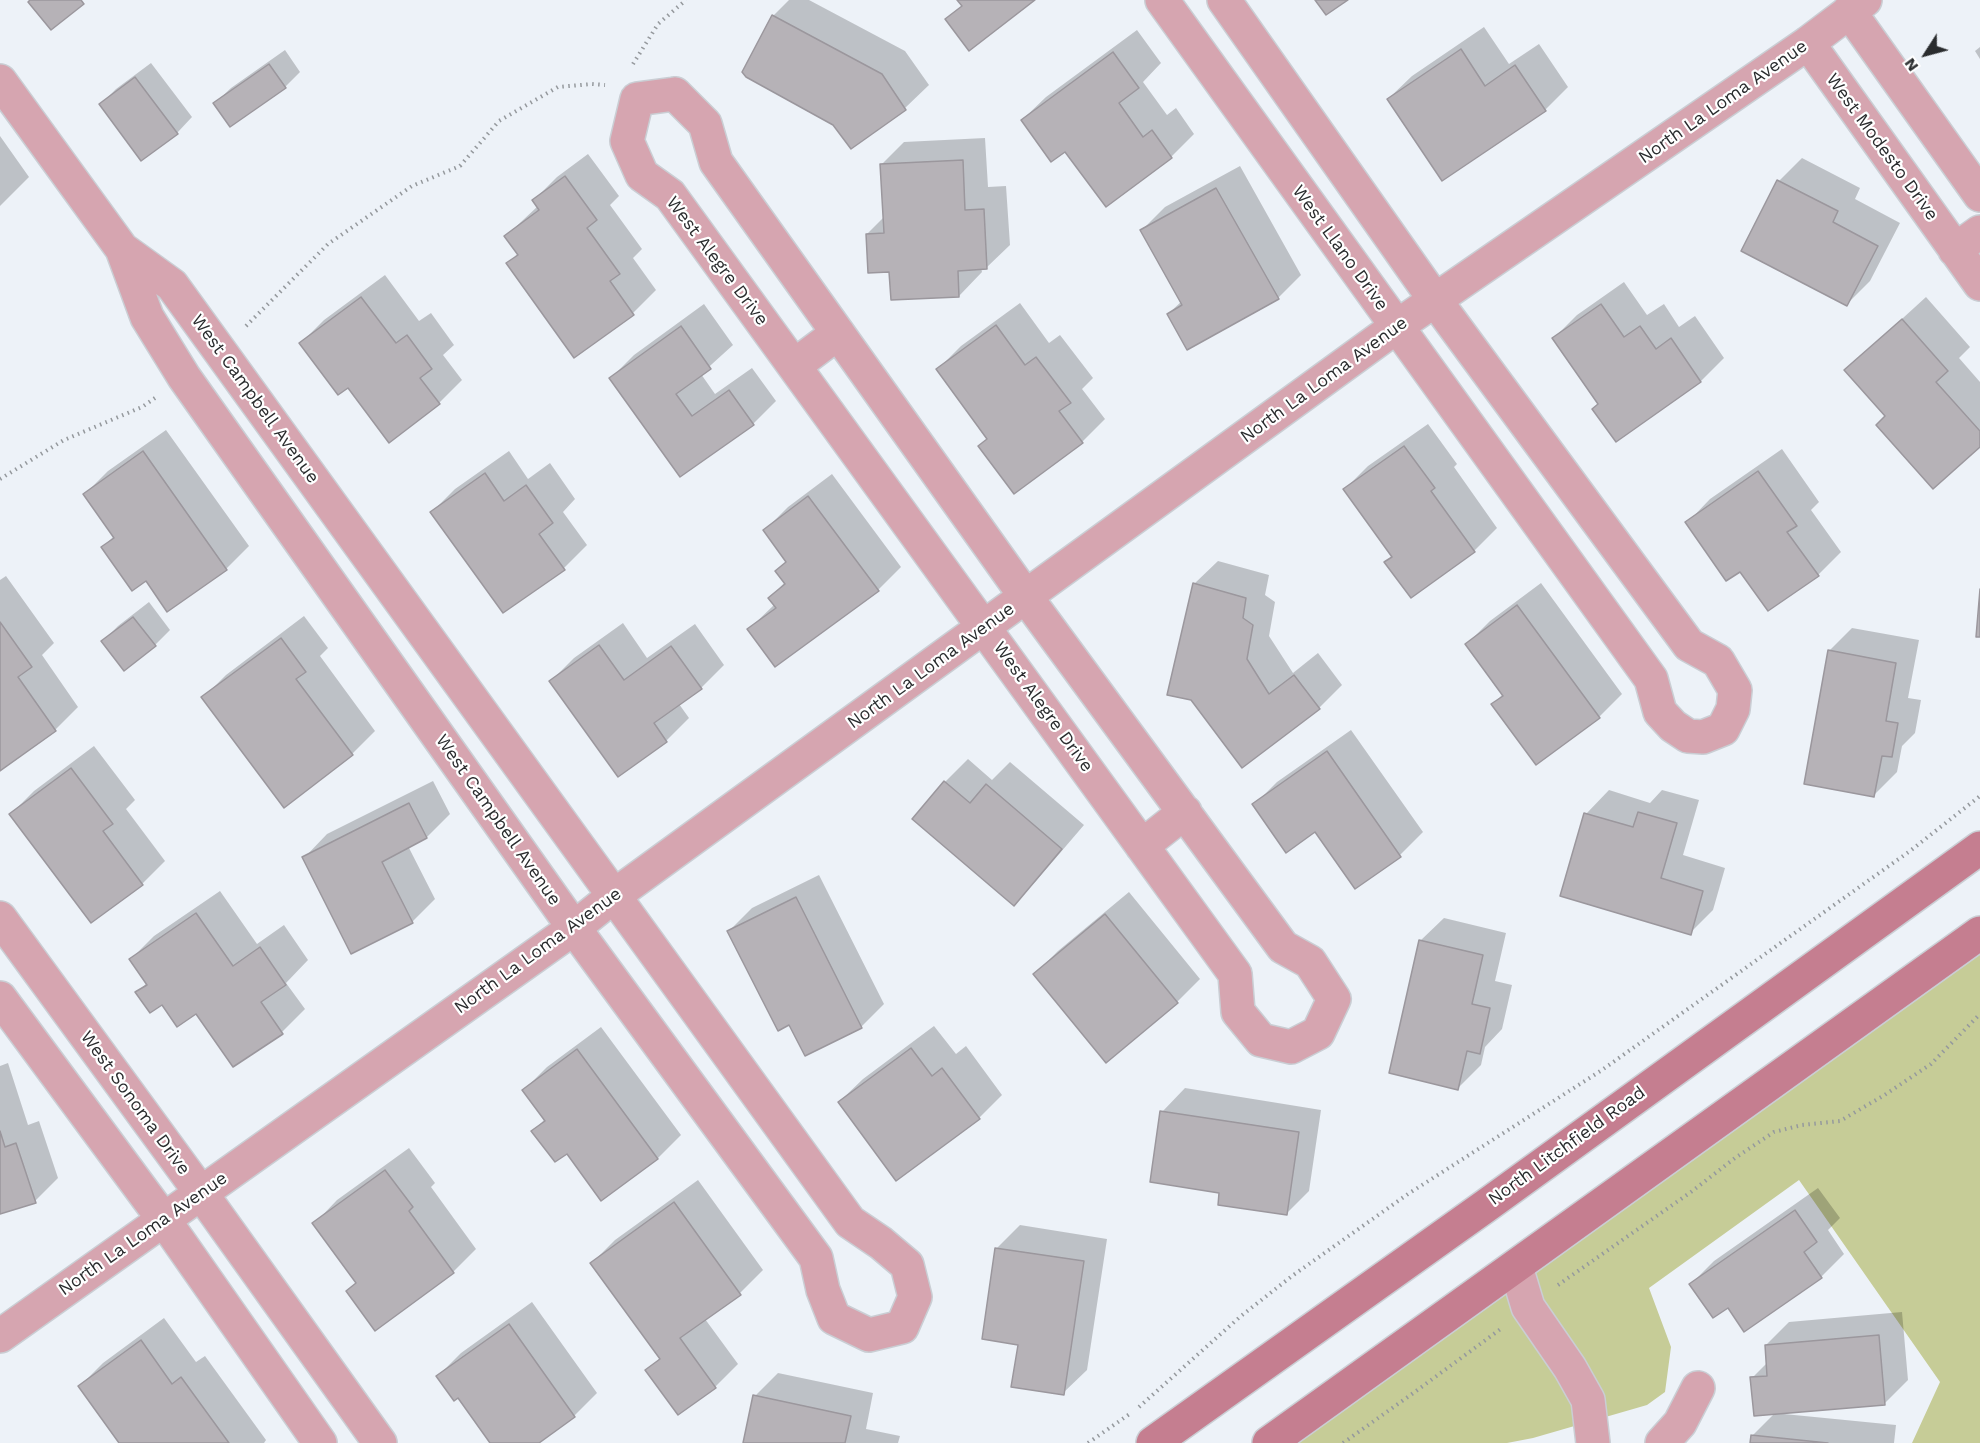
<!DOCTYPE html>
<style>
body{margin:0}
#map{position:relative;width:1980px;height:1443px;overflow:hidden;background:#edf2f8;font-family:"Work Sans",sans-serif}
canvas{display:block}
.north{position:absolute;left:1896px;top:24px;width:60px;height:60px;-webkit-text-stroke:4px #fff;paint-order:stroke;rotate:234deg;font-size:16px;font-weight:700;line-height:24px;text-align:center;color:#2a2c2e}
.north::after{content:'';display:block;margin:auto;width:21px;height:27px;background:#2a2c2e;clip-path:polygon(50% 0,100% 100%,50% 72%,0 100%)}
</style>
<div id="map">
<canvas width="1980" height="1443"></canvas>
<div class="north">N</div>
</div>
<script>
const ctx = document.querySelector('canvas').getContext('2d');
ctx.lineJoin = 'round';
function fill(path, color) { ctx.fillStyle = color; ctx.fill(path, 'evenodd'); }
const toPath = rows => new Path2D(rows.map(r => 'M' + r).join(''));
function trace(path, color, width, dash) { ctx.strokeStyle = color; ctx.lineWidth = width; ctx.lineCap = dash ? 'butt' : 'round'; ctx.setLineDash(dash || []); ctx.stroke(path); }
function write(font, color, halo, rows, align = 'center') {
  ctx.font = font + ' "Work Sans",sans-serif'; ctx.lineWidth = 4.5; ctx.setLineDash([]); ctx.textBaseline = 'middle'; ctx.strokeStyle = halo; ctx.fillStyle = color; for (const [text, x, y, turn = 0] of rows) {
    ctx.save(); ctx.translate(x, y); ctx.rotate((+turn || 0) * Math.PI / 180); ctx.textAlign = isNaN(turn) ? turn : align; if (halo) ctx.strokeText(text, 0, 0); ctx.fillText(text, 0, 0); ctx.restore();
  }
}
const green = toPath([
 [1980,952,1980,1443,1912,1443,1940,1382,1799,1180,1649,1288,1671,1347,1665,1392,1647,1405,1533,1438,1507,1443,1295,1443]
]);
const shadow = toPath([
 [789,0,809,0,905,51,929,85,905,108,851,147,773,16],
 [1484,27,1509,64,1539,44,1568,87,1545,110,1388,99,1412,76],
 [1137,30,1161,63,1143,82,1167,115,1176,108,1194,134,1171,157,1022,120,1046,97],
 [1980,47,1980,59,1975,51],
 [285,50,300,72,285,87,215,103,231,88],
 [151,63,192,117,177,133,101,104,116,89],
 [0,136,29,177,0,206],
 [985,138,988,187,1006,186,1010,245,986,268,981,268,982,272,959,296,891,271,867,234,884,217,881,165,904,142],
 [588,154,619,196,610,205,642,249,633,258,656,290,633,313,574,356,508,264,518,253,506,236,538,206,534,200,557,177],
 [1802,158,1860,188,1855,199,1900,223,1870,281,1847,304,1743,250,1779,181],
 [1240,166,1301,275,1278,298,1168,314,1182,301,1142,230,1165,207],
 [385,275,419,321,431,313,454,345,443,355,462,380,439,403,348,386,301,343,324,320],
 [1624,282,1647,315,1664,304,1679,327,1695,316,1724,358,1701,381,1616,440,1599,404,1554,338,1577,315],
 [1926,297,1970,347,1959,358,1980,382,1980,445,1887,416,1846,370],
 [1020,303,1049,343,1060,335,1093,378,1082,389,1105,419,1082,442,938,369,961,346],
 [704,304,733,345,701,374,715,394,752,368,776,401,753,424,681,475,611,378,634,355],
 [1428,424,1457,464,1454,467,1497,528,1474,551,1386,562,1393,556,1345,489,1368,466],
 [166,430,249,546,226,569,146,579,103,547,114,536,85,494,108,471],
 [1782,449,1819,502,1811,510,1841,552,1818,575,1741,570,1687,523,1710,499],
 [509,451,528,479,550,463,575,499,563,512,587,545,564,568,432,512,455,489],
 [832,474,901,567,878,590,749,629,775,604,770,598,785,582,787,561,765,530,788,507],
 [1218,561,1269,575,1265,595,1275,602,1269,636,1293,673,1318,653,1342,685,1319,708,1243,766,1194,584],
 [6,576,54,643,42,655,78,707,55,730,0,769,0,580],
 [1541,583,1622,694,1599,717,1536,763,1493,704,1503,694,1467,644,1490,621],
 [149,602,170,630,155,645,103,641,118,626],
 [304,616,328,648,320,656,375,731,352,754,203,698,226,675],
 [623,623,647,658,695,624,724,665,701,688,679,704,689,718,666,741,551,681,574,658],
 [1852,628,1919,640,1908,698,1921,700,1915,733,1902,746,1897,772,1874,795,1829,651],
 [1351,730,1423,832,1400,855,1356,887,1316,830,1254,805,1277,782],
 [94,746,135,800,126,809,165,861,142,884,11,814,34,791],
 [968,759,992,780,1010,762,1084,825,1036,881,1013,904,914,818,945,782],
 [433,781,450,814,427,837,408,846,435,899,412,922,304,858,327,834],
 [1609,790,1650,803,1662,790,1699,800,1683,855,1725,868,1713,910,1690,933,1586,814],
 [819,875,884,1004,861,1027,790,1023,729,931,752,908],
 [220,891,257,944,284,925,308,960,286,983,305,1009,282,1032,163,1003,137,992,147,983,131,959,154,936],
 [1129,892,1200,979,1177,1002,1035,974,1058,951],
 [1444,918,1506,933,1495,981,1512,985,1502,1029,1485,1047,1481,1065,1458,1088,1420,941],
 [934,1026,956,1054,966,1046,1002,1095,979,1118,896,1179,839,1102,863,1079],
 [601,1027,681,1135,658,1158,602,1199,567,1152,533,1131,545,1119,524,1090,547,1067],
 [8,1063,28,1125,39,1121,58,1178,35,1201,0,1213,0,1066],
 [1185,1088,1321,1110,1309,1191,1286,1214,1162,1112],
 [409,1148,435,1183,431,1187,476,1249,453,1272,357,1282,314,1224,337,1200],
 [698,1180,763,1270,740,1293,705,1319,738,1364,715,1387,647,1370,661,1357,592,1263,615,1240],
 [1818,1188,1840,1218,1828,1230,1844,1254,1821,1277,1728,1306,1691,1284,1714,1261],
 [1020,1225,1107,1239,1087,1370,1063,1393,1019,1343,997,1248],
 [532,1302,597,1393,574,1416,536,1443,492,1443,458,1396,438,1376,461,1353],
 [1902,1312,1908,1380,1885,1403,1784,1412,1784,1414,1896,1425,1894,1443,1751,1443,1752,1436,1775,1413,1752,1378,1768,1362,1766,1345,1789,1322],
 [164,1318,196,1362,205,1356,266,1440,264,1443,121,1443,80,1386,103,1363],
 [778,1373,873,1393,866,1429,900,1436,898,1443,745,1443,755,1396]
]);
const building = toPath([
 [30,0,81,0,84,4,51,30,28,2,30,0],
 [957,0,1035,0,969,51,945,19,962,6,957,0],
 [1315,0,1348,0,1326,15,1315,0],
 [772,15,882,74,906,110,851,149,833,125,746,77,742,72,772,15],
 [1461,49,1485,86,1515,65,1546,111,1442,181,1387,99,1461,49],
 [1113,52,1139,88,1119,103,1143,137,1152,130,1172,158,1106,207,1065,152,1051,162,1021,120,1113,52],
 [269,64,286,88,230,127,213,103,269,64],
 [135,77,178,134,141,161,99,104,135,77],
 [963,160,965,210,984,209,987,269,958,271,959,297,891,300,889,272,868,273,866,234,884,233,880,164,963,160],
 [565,176,597,220,587,228,620,274,610,281,634,315,574,358,506,263,518,255,504,236,539,210,532,200,565,176],
 [1777,180,1838,211,1833,222,1878,246,1847,306,1741,251,1777,180],
 [1216,188,1279,299,1187,350,1167,314,1182,305,1140,230,1216,188],
 [361,297,396,343,407,335,432,369,420,378,440,404,389,443,348,388,338,395,299,343,361,297],
 [1601,304,1624,337,1640,326,1656,349,1671,338,1701,382,1616,442,1592,409,1598,404,1552,338,1601,304],
 [1902,319,1948,371,1936,382,1980,431,1980,447,1933,489,1876,425,1885,416,1844,370,1902,319],
 [996,325,1025,365,1036,357,1071,403,1059,411,1083,443,1014,494,978,446,987,439,936,369,996,325],
 [681,326,711,369,676,394,692,416,729,390,754,425,680,477,609,378,681,326],
 [1404,446,1435,488,1431,491,1475,552,1411,598,1384,562,1392,557,1343,489,1404,446],
 [143,451,227,570,167,612,146,581,132,591,101,547,114,538,83,494,143,451],
 [1758,471,1797,526,1787,532,1819,576,1768,611,1740,572,1726,581,1685,522,1758,471],
 [485,473,504,501,526,485,553,523,539,534,565,570,503,613,430,512,485,473],
 [808,496,879,591,775,667,747,629,776,608,768,598,785,584,775,571,786,562,763,530,808,496],
 [1193,583,1246,598,1243,618,1253,625,1247,659,1269,694,1294,675,1320,709,1242,768,1191,700,1167,695,1193,583],
 [1980,589,1980,637,1976,637,1980,589],
 [1517,605,1600,718,1536,765,1491,704,1503,696,1465,644,1517,605],
 [133,617,156,646,124,671,101,641,133,617],
 [0,622,32,667,18,677,56,731,0,771,0,622],
 [281,638,306,672,296,679,353,755,284,808,201,697,281,638],
 [599,645,624,680,671,646,702,689,654,723,667,742,618,777,549,681,599,645],
 [1828,650,1896,663,1886,721,1898,723,1892,757,1882,756,1874,797,1804,784,1828,650],
 [1327,751,1401,857,1355,889,1315,832,1286,853,1252,804,1327,751],
 [71,768,113,824,103,831,143,885,91,923,9,814,71,768],
 [944,781,970,803,986,784,1062,849,1014,906,912,819,944,781],
 [409,803,427,838,382,862,413,923,351,954,302,857,409,803],
 [1638,812,1677,823,1661,878,1703,891,1691,935,1560,896,1584,813,1633,827,1638,812],
 [796,897,862,1028,805,1056,789,1025,778,1031,727,931,796,897],
 [196,913,233,966,260,947,286,985,261,1002,283,1034,233,1067,196,1014,177,1027,162,1005,150,1013,135,992,147,985,129,959,196,913],
 [1105,914,1178,1003,1106,1063,1033,974,1105,914],
 [1419,940,1483,955,1472,1004,1490,1008,1480,1054,1467,1051,1458,1090,1389,1073,1419,940],
 [911,1048,932,1076,942,1068,980,1119,896,1181,838,1102,911,1048],
 [577,1049,658,1159,601,1201,567,1154,555,1162,531,1131,545,1121,522,1090,577,1049],
 [1160,1111,1299,1132,1287,1215,1218,1205,1219,1193,1150,1182,1160,1111],
 [0,1131,5,1147,16,1143,36,1203,0,1214,0,1131],
 [385,1170,413,1207,409,1211,454,1273,375,1331,346,1291,356,1283,312,1223,385,1170],
 [674,1202,741,1295,680,1338,716,1388,678,1415,645,1370,660,1359,590,1263,674,1202],
 [1795,1210,1817,1242,1804,1252,1822,1278,1744,1332,1728,1308,1713,1318,1689,1284,1795,1210],
 [995,1248,1084,1261,1064,1395,1011,1387,1018,1345,982,1339,995,1248],
 [509,1324,575,1417,539,1443,490,1443,458,1398,454,1401,436,1376,509,1324],
 [1879,1335,1885,1405,1754,1416,1750,1377,1767,1376,1765,1345,1879,1335],
 [141,1340,172,1384,181,1377,229,1443,119,1443,78,1386,141,1340],
 [753,1395,851,1416,845,1443,743,1443,753,1395],
 [1751,1435,1828,1443,1750,1443,1751,1435]
]);
const path = toPath([
 [633,64,658,24,686,0],
 [246,326,328,244,412,186,460,166,499,121,558,87,592,84,605,85],
 [0,479,64,440,142,407,155,398],
 [1558,1285,1691,1192,1735,1158,1774,1132,1802,1125,1840,1121,1883,1096,1931,1064,1980,1014],
 [1139,1407,1241,1316,1292,1276,1408,1194,1602,1070,1910,851,1980,796],
 [1088,1443,1131,1413],
 [1343,1443,1412,1394,1502,1328]
]);
const street = toPath([
 [1162,0,1651,679,1660,712,1673,726,1688,736,1703,737,1723,729,1733,709,1735,690,1718,661,1689,645,1435,300,1224,0],
 [1849,11,1980,195],
 [1808,43,1980,284],
 [0,81,122,249,147,317,184,377,574,928,816,1258,823,1290,834,1318,869,1335,902,1327,915,1297,907,1265,881,1243,850,1222,172,285,122,249],
 [675,94,705,124,716,162,1026,597,1283,947,1310,962,1334,999,1318,1033,1291,1047,1261,1040,1238,1012,1235,974,670,195,642,175,627,141,637,99,675,94],
 [1955,250,1980,232],
 [794,366,838,333],
 [1142,846,1185,812],
 [0,918,201,1193,380,1443],
 [0,998,164,1220,320,1443],
 [1516,1267,1528,1307,1570,1368,1588,1400,1593,1443],
 [0,1336,574,928,615,895,1396,327,1808,43,1865,0],
 [1662,1443,1680,1423,1698,1388]
]);
const secondary = toPath([
 [1153,1443,1487,1205,1980,848],
 [1269,1443,1980,933]
]);
const streetNames = [
 ["North La Loma Avenue",1723,102,-35],
 ["West Modesto Drive",1882,147,54],
 ["West Llano Drive",1340,248,54],
 ["West Alegre Drive",717,261,53],
 ["North La Loma Avenue",1324,380,-36],
 ["West Campbell Avenue",255,399,54],
 ["North La Loma Avenue",931,666,-36],
 ["West Alegre Drive",1043,707,54],
 ["West Campbell Avenue",498,820,55],
 ["North La Loma Avenue",538,951,-36],
 ["West Sonoma Drive",135,1103,54],
 ["North Litchfield Road",1567,1146,-36],
 ["North La Loma Avenue",143,1234,-35]
];
fill(green, '#c6cc97');
fill(shadow, '#0003');
fill(building, '#b6b2b7');
trace(building, '#9b979d', 1.5);
trace(street, '#caced4', 36);
trace(secondary, '#caced4', 36);
trace(path, '#95999d', 4, [1.5, 4.5]);
trace(street, '#d6a5b0', 33);
trace(secondary, '#c57e90', 33);
write('18px', '#2a2c2e', '#fff', streetNames);
</script>
